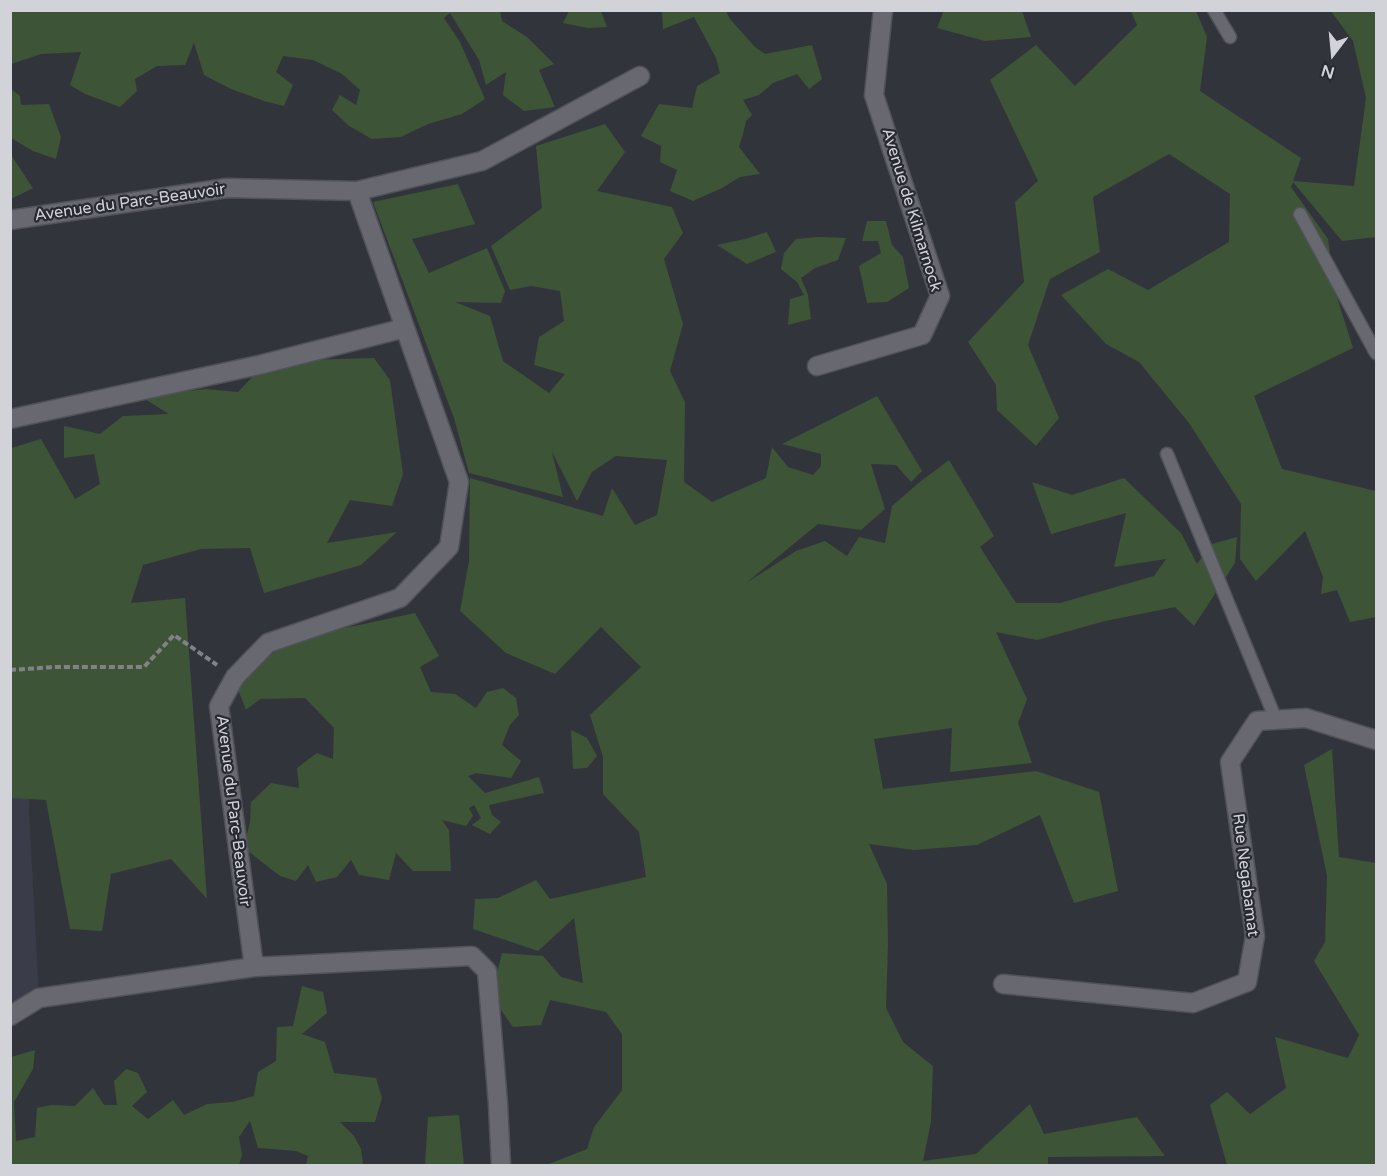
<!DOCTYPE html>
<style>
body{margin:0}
#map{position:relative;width:1387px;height:1176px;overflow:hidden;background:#32343b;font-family:"Varela Round",sans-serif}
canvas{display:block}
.frame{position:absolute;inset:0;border:12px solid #d2d3d8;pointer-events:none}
.north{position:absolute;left:1303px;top:24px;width:60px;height:60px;-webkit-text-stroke:4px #282a31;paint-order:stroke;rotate:196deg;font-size:16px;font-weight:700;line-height:24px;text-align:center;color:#d2d3d8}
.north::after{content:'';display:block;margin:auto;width:21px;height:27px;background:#d2d3d8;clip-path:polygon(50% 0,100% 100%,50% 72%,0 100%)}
</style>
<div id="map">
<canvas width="1387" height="1176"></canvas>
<div class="frame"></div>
<div class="north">N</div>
</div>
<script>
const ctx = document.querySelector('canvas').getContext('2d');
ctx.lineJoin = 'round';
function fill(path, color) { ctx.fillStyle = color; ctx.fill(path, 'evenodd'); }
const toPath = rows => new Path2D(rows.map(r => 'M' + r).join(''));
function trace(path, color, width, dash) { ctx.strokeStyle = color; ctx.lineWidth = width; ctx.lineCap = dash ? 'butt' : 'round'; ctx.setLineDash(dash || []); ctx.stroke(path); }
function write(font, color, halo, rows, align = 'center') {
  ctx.font = font + ' "Varela Round",sans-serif'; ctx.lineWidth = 4.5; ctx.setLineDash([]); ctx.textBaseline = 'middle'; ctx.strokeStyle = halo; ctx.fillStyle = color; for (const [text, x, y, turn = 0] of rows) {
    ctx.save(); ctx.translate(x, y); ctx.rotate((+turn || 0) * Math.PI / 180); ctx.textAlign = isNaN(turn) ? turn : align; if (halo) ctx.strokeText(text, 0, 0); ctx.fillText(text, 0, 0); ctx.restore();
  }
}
const built = toPath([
 [31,758,29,810,39,998,11,1016,11,759]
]);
const green = toPath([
 [287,10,292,12,344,12,344,10,500,11,502,21,527,37,554,64,539,70,555,107,524,111,503,95,506,72,486,85,479,60,450,13,444,18,460,42,485,99,462,114,428,124,401,137,372,139,349,126,332,110,340,95,356,105,360,90,342,74,313,60,283,56,276,72,293,85,284,106,264,101,231,89,204,75,194,43,185,65,157,66,135,79,137,91,120,107,85,94,70,85,81,52,41,54,11,64,11,11],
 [944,10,1022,11,1031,37,985,41,937,28],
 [569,11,601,11,607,27,588,28,563,23],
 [662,11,726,11,730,19,755,47,765,54,812,45,822,79,809,89,797,74,773,83,759,95,743,100,752,115,746,121,743,134,739,147,760,174,740,177,722,188,693,201,670,191,677,170,660,162,661,146,641,136,659,104,692,108,697,86,720,73,716,58,694,17,663,29],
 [1131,11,1196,11,1207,37,1200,91,1301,158,1293,181,1354,186,1366,98,1353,41,1331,11,1376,11,1376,237,1342,241,1293,182,1291,187,1328,239,1336,294,1353,348,1254,396,1282,469,1376,491,1376,617,1350,622,1337,590,1321,594,1323,577,1305,531,1256,581,1240,559,1241,504,1189,423,1139,362,1106,344,1061,295,1108,269,1148,290,1229,242,1230,194,1169,154,1093,197,1100,252,1050,279,1028,345,1059,418,1036,446,997,410,996,385,968,342,1024,282,1015,202,1038,181,990,80,1036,45,1075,86,1137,25],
 [10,88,20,96,21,105,49,104,61,137,56,159,33,151,11,138],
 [605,124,625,152,597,191,672,207,683,233,664,259,683,324,670,371,685,402,684,482,712,502,766,478,772,447,788,467,813,475,821,466,821,454,782,444,877,396,922,471,911,482,896,465,871,464,885,509,861,530,818,524,746,583,796,551,825,541,847,556,859,537,885,543,892,506,921,481,949,460,994,536,980,547,1016,603,1060,603,1154,576,1166,559,1114,567,1126,513,1051,534,1032,482,1072,495,1124,478,1181,533,1197,564,1212,544,1237,537,1235,563,1194,626,1175,607,1105,621,1037,640,996,632,1027,699,1018,723,1032,763,950,772,952,728,874,739,883,789,1036,771,1099,792,1118,891,1074,903,1040,815,977,845,914,850,869,844,887,884,888,944,886,1008,903,1042,933,1066,931,1122,923,1161,976,1154,1030,1104,1044,1134,1137,1117,1165,1156,1048,1157,1048,1166,546,1165,587,1149,594,1127,622,1090,622,1034,606,1012,550,1000,541,1025,513,1027,491,996,502,953,543,956,561,977,583,983,574,918,538,951,473,929,475,899,498,898,536,880,550,899,646,877,639,832,603,794,603,757,590,715,641,667,601,627,555,674,506,653,460,611,469,561,470,478,603,516,612,488,635,525,657,515,667,460,616,456,592,472,577,501,552,452,563,497,469,473,454,418,373,202,458,184,475,224,412,239,429,273,487,248,505,291,501,303,455,302,490,316,503,361,549,393,565,374,534,365,539,337,564,321,560,291,531,286,510,290,491,246,542,208,536,146],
 [11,155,33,188,11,199,10,199],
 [867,221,886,221,892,245,903,257,909,288,887,302,867,303,859,266,881,253,878,241,862,241],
 [767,232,776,252,747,264,717,245,745,239],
 [819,237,846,238,838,260,815,268,801,278,808,295,811,319,788,325,790,299,804,295,797,282,781,269,784,253,796,239],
 [374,358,390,380,403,474,392,506,350,500,327,543,397,532,361,565,264,593,250,548,201,549,143,565,131,603,185,598,207,899,171,859,111,874,102,931,70,929,46,800,11,798,11,448,41,439,75,499,100,484,94,454,64,458,64,426,100,434,123,416,169,414,140,396,206,389,238,392,254,375,305,360],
 [415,613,439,656,420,667,431,692,455,694,476,708,487,692,503,688,516,698,519,715,510,725,502,745,521,761,511,778,476,773,468,776,485,793,539,777,544,793,489,805,492,815,501,822,490,834,472,825,481,818,474,805,469,808,473,816,466,826,442,820,449,830,451,871,413,871,396,853,389,880,359,875,351,860,337,877,316,882,308,865,296,881,280,876,244,848,250,822,251,802,271,783,299,788,297,768,317,753,333,759,334,728,305,698,260,699,246,710,235,682,281,647,317,634],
 [571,730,587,738,597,756,587,768,573,769],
 [1332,749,1339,857,1376,863,1376,1165,1227,1165,1210,1105,1227,1092,1250,1114,1286,1088,1275,1037,1348,1058,1359,1035,1314,961,1325,942,1327,876,1304,765],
 [302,986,323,992,327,1013,302,1034,325,1042,334,1073,376,1078,382,1098,375,1122,340,1122,354,1136,361,1149,363,1165,306,1165,308,1156,296,1151,258,1148,250,1121,239,1137,242,1155,239,1165,11,1165,11,1057,35,1050,33,1069,14,1102,16,1141,35,1137,37,1108,51,1105,75,1106,93,1088,104,1105,117,1105,114,1081,126,1069,138,1073,147,1092,132,1106,148,1119,173,1100,184,1115,207,1104,232,1102,254,1096,258,1072,276,1061,277,1027,293,1026],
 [459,1115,464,1165,425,1165,428,1117]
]);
const path = toPath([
 [10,670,55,667,144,667,174,635,217,665]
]);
const lane = toPath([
 [1214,10,1230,37],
 [1300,214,1376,353],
 [1167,454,1276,720]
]);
const street = toPath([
 [10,220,227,188,357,191,482,161,640,76],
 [817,366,922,335,940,296,874,95,883,10],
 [10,419,259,365,405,328],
 [254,967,219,706,235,677,268,643,400,598,449,547,459,482,357,191],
 [1003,984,1193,1003,1247,982,1255,936,1230,762,1257,721,1306,718,1376,740],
 [10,1016,39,998,254,967,472,956,487,971,498,1104,501,1166]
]);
const streetNames = [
 ["Avenue du Parc-Beauvoir",130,203,-8],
 ["Avenue de Kilmarnock",911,210,73],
 ["Avenue du Parc-Beauvoir",233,811,83],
 ["Rue Negabamat",1245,875,83]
];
fill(built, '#3a3c49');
fill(green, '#3d5437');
trace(lane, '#515259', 15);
trace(street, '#515259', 21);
trace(path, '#808288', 4, [6, 3]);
trace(lane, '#676870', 12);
trace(street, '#676870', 18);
write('16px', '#d2d3d8', '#282a31', streetNames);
</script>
